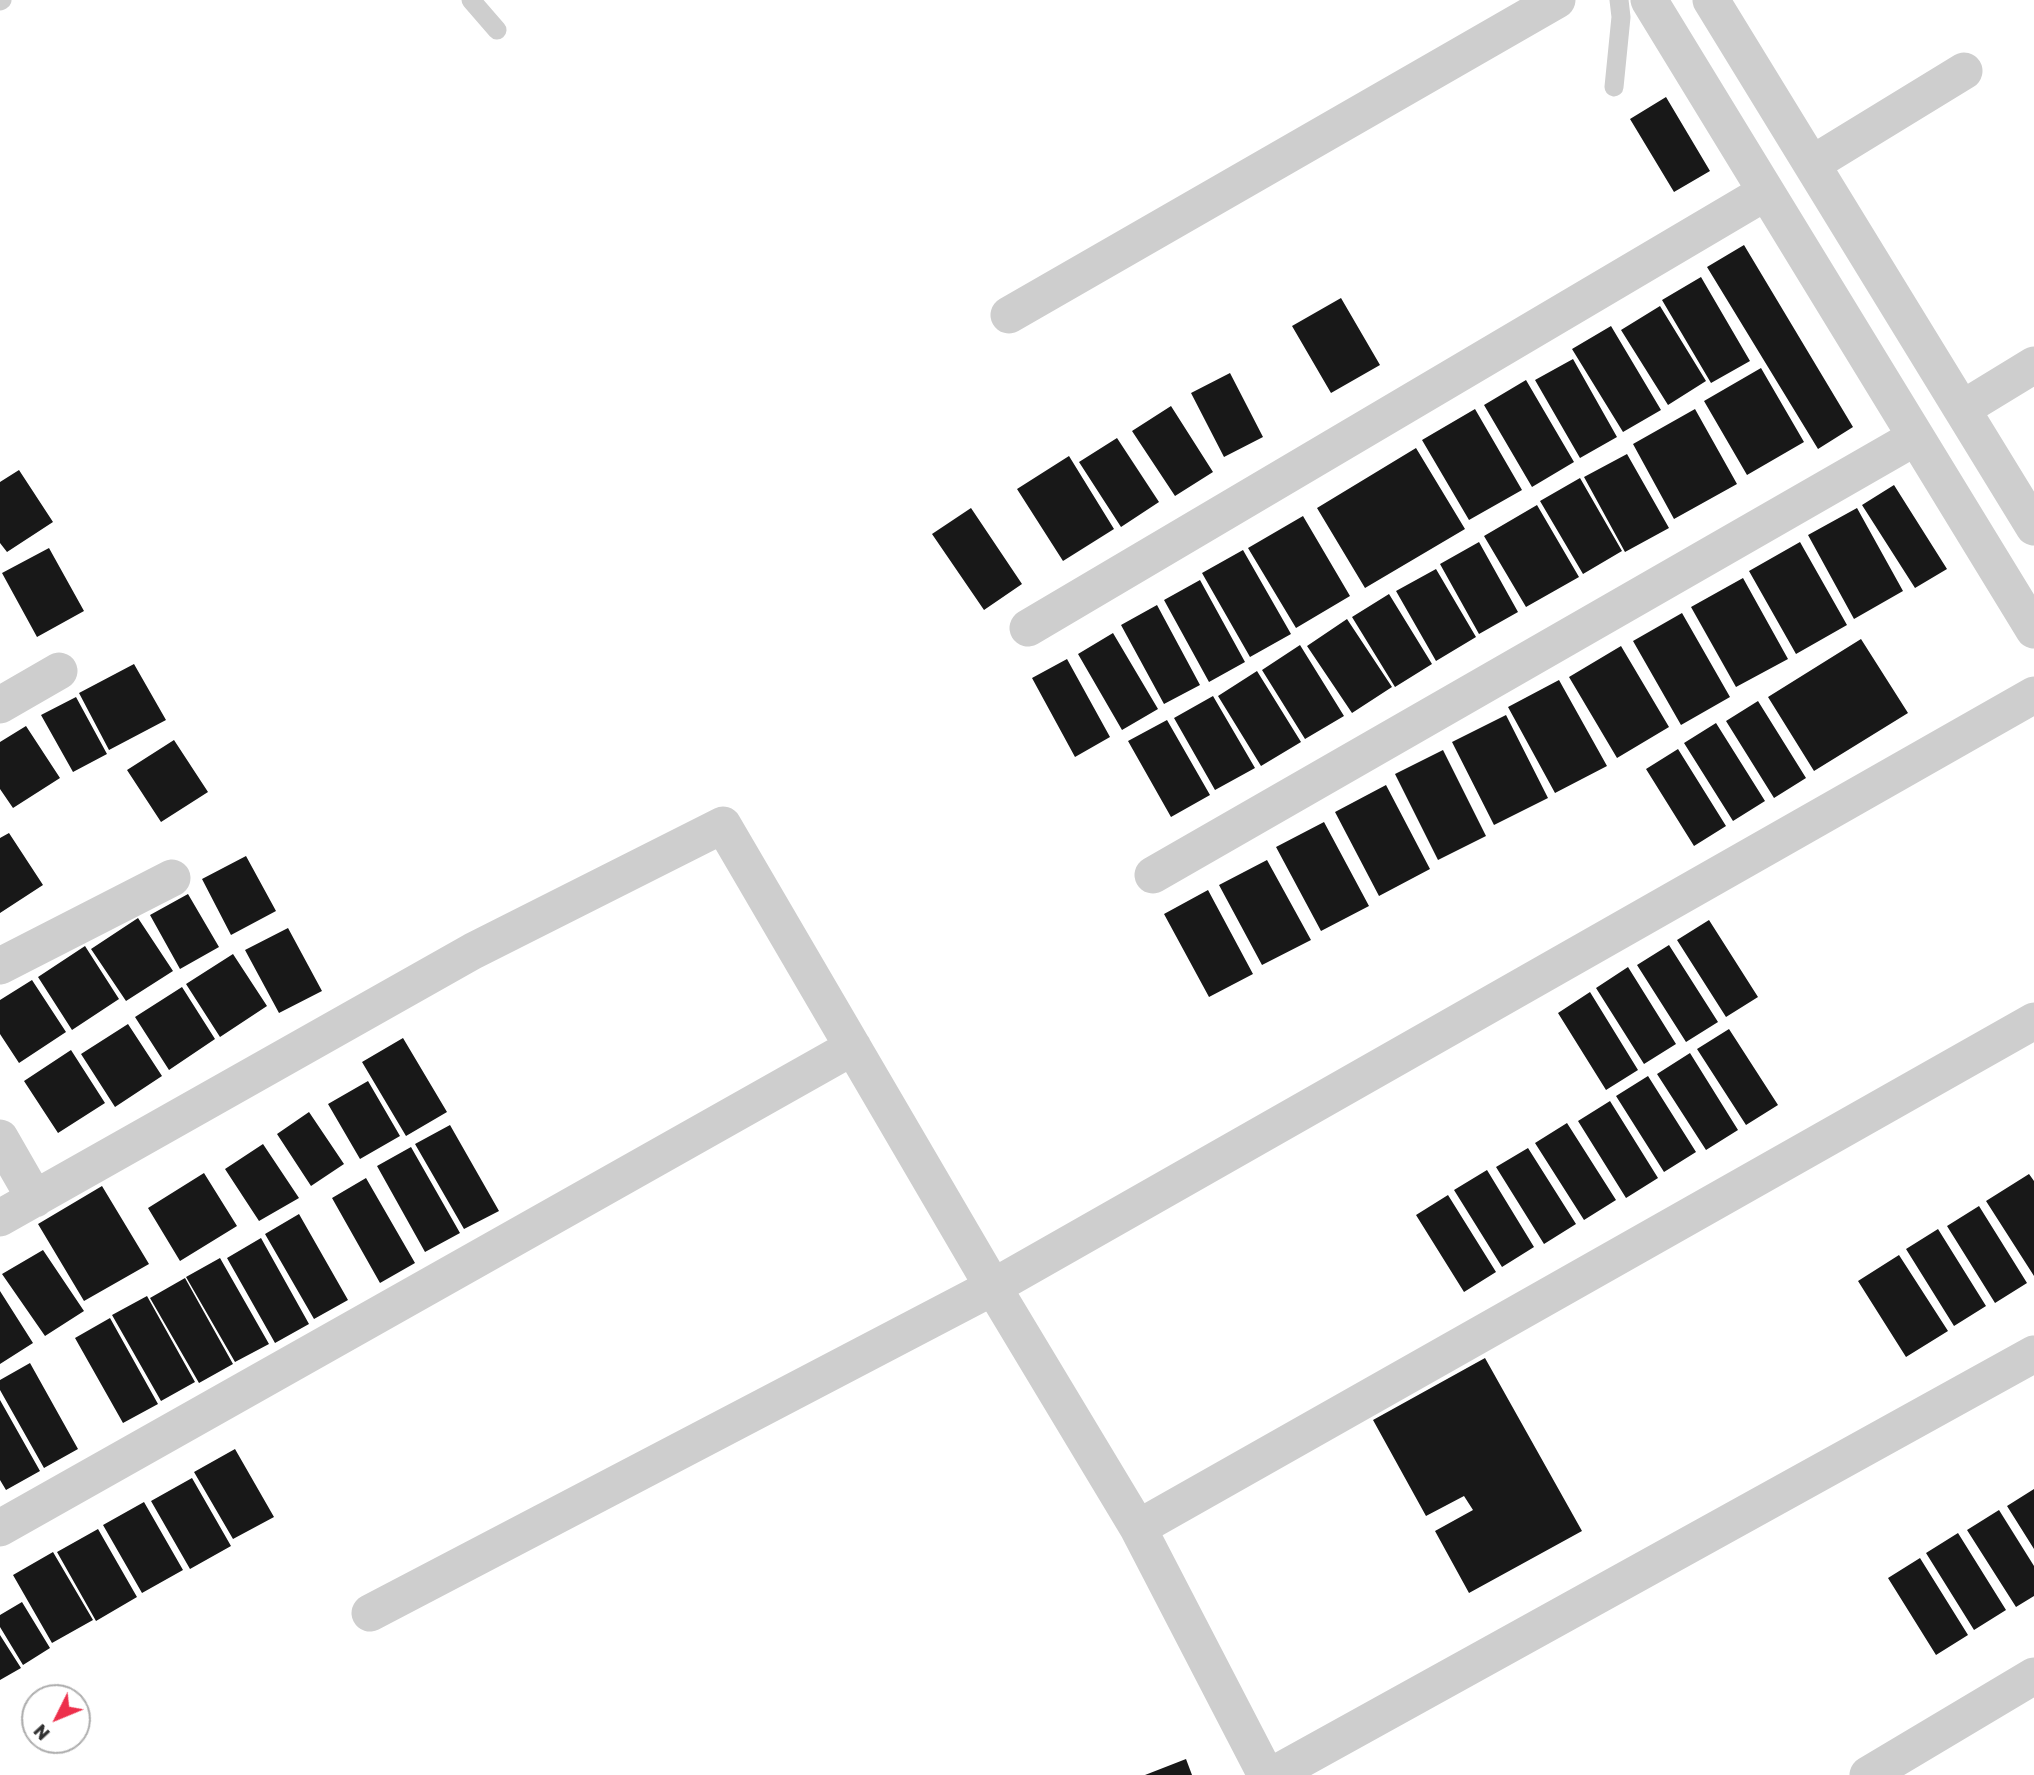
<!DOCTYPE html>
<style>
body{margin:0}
#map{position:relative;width:2034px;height:1775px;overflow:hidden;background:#fff;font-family:Rubik,sans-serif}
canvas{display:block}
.north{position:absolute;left:21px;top:1684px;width:70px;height:70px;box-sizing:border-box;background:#fff;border:2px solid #adadad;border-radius:50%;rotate:227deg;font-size:19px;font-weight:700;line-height:28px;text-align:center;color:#313131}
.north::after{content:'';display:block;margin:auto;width:24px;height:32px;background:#ed2f4b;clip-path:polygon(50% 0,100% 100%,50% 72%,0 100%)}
</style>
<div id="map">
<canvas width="2034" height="1775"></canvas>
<div class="north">N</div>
</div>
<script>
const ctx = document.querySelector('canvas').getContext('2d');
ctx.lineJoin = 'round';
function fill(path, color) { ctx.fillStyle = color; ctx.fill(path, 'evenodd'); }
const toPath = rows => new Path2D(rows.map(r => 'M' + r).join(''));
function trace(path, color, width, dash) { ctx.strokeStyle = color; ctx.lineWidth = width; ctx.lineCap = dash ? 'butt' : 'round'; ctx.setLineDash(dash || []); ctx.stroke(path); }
const building = toPath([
 [1666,97,1710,171,1674,192,1630,119],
 [1744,245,1853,427,1818,449,1707,267],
 [1701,277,1750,361,1711,383,1662,300],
 [1341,298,1380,365,1331,393,1292,326],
 [1660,306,1706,381,1668,405,1621,330],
 [1611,326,1661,410,1623,432,1572,349],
 [1573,359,1617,437,1580,458,1535,380],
 [1761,368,1804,442,1747,475,1704,401],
 [1230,373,1263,437,1224,457,1191,393],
 [1526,380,1574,462,1532,487,1484,405],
 [1171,406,1213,472,1175,496,1132,431],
 [1475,409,1522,490,1469,520,1422,440],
 [1695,409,1737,484,1674,519,1633,444],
 [1117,438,1159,502,1121,527,1079,462],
 [1416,448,1465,529,1365,588,1317,508],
 [1627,454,1669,528,1625,552,1584,477],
 [1069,456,1114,529,1063,561,1017,489],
 [19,470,53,522,7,552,0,543,0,482],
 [1580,478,1622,551,1583,574,1540,501],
 [1894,485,1947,569,1915,588,1862,505],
 [1537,505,1579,577,1526,607,1484,536],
 [971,508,1022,584,984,610,932,534],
 [1857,508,1903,591,1854,619,1808,535],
 [1303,516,1350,596,1296,628,1248,548],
 [1479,542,1518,612,1479,634,1440,564],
 [1800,542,1847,625,1796,654,1749,571],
 [49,548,84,611,37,637,2,573],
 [1243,550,1291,634,1250,657,1202,573],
 [1436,569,1476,637,1436,661,1396,591],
 [1743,578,1788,659,1736,687,1691,607],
 [1200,580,1245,662,1209,682,1164,600],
 [1389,594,1432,664,1395,687,1352,617],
 [1157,605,1200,685,1164,704,1121,625],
 [1682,613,1730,697,1681,725,1633,641],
 [1347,619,1392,687,1352,713,1307,646],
 [1113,633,1158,709,1122,730,1078,654],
 [1861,639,1908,713,1814,771,1768,697],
 [1300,645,1344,716,1305,739,1262,670],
 [1621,646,1669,727,1617,758,1569,677],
 [1067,659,1110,737,1075,757,1032,678],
 [134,664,166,720,109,750,79,693],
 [1257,671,1301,742,1261,766,1218,696],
 [1559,680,1607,766,1555,793,1508,707],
 [1213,696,1255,768,1215,790,1174,718],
 [76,697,107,754,73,772,41,715],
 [1758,701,1806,778,1774,798,1726,721],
 [1506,715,1548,798,1494,825,1452,742],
 [1167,720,1210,795,1171,817,1128,741],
 [1716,723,1765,801,1733,821,1684,743],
 [26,726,60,778,13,808,0,789,0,742],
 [174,740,208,792,161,822,127,770],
 [1678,749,1726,826,1694,846,1646,769],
 [1443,750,1486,836,1438,860,1395,774],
 [1386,785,1430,869,1379,896,1335,812],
 [1324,822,1369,906,1321,931,1276,847],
 [9,833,43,885,0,913,0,838],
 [246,856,276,911,231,935,202,879],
 [1267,860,1311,940,1262,965,1219,885],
 [1208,890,1253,974,1209,997,1164,914],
 [188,894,219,947,180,969,150,915],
 [138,918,173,971,126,1001,91,949],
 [1709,920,1758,997,1726,1017,1677,940],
 [288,928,322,991,279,1013,245,950],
 [1669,945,1718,1022,1686,1042,1637,965],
 [85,946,119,999,72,1030,38,977],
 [233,954,267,1006,220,1037,186,984],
 [1628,967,1676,1044,1644,1064,1596,988],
 [32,980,66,1032,19,1063,0,1034,0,1000],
 [182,987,215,1039,169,1070,135,1017],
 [1590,992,1638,1070,1606,1090,1558,1013],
 [128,1024,162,1076,115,1107,81,1054],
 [1729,1029,1778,1105,1746,1125,1697,1049],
 [403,1038,447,1112,406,1136,362,1062],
 [71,1050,105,1103,58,1133,24,1081],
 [1690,1053,1738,1130,1706,1150,1657,1074],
 [1648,1076,1696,1152,1664,1172,1616,1096],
 [368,1081,400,1136,360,1159,328,1104],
 [1610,1101,1658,1178,1626,1198,1578,1121],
 [309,1112,344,1164,311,1186,277,1134],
 [1567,1123,1616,1200,1584,1220,1535,1143],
 [450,1125,499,1211,464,1229,415,1144],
 [263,1144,299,1198,259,1221,225,1169],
 [411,1147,460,1233,425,1252,377,1166],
 [1528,1148,1576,1224,1544,1244,1496,1167],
 [1487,1170,1534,1247,1502,1267,1454,1190],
 [204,1173,237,1226,180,1261,148,1208],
 [2029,1174,2034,1181,2034,1276,1986,1201],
 [366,1178,415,1263,380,1283,332,1198],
 [102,1186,149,1264,84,1301,38,1224],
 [1448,1195,1496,1272,1464,1292,1416,1215],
 [1979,1206,2027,1283,1995,1303,1947,1226],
 [299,1214,348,1300,314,1319,265,1234],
 [1938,1229,1986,1306,1954,1326,1906,1249],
 [261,1238,309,1324,275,1343,227,1258],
 [43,1250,84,1311,45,1336,2,1274],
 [1899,1255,1948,1331,1906,1357,1858,1281],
 [220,1258,269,1344,235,1362,186,1277],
 [185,1278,233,1364,199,1383,150,1298],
 [0,1291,33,1343,0,1364],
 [147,1296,195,1382,161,1401,112,1315],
 [110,1318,158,1404,123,1423,75,1338],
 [1485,1358,1582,1531,1469,1593,1435,1531,1473,1510,1464,1496,1426,1516,1373,1420],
 [30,1363,78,1449,44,1468,0,1390,0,1380],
 [0,1400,40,1471,6,1490,0,1480],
 [235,1449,274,1517,233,1539,194,1472],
 [192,1478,231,1546,190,1569,151,1501],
 [2034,1489,2034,1549,2007,1506],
 [144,1502,183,1570,142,1593,103,1525],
 [1999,1510,2034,1566,2034,1596,2016,1607,1967,1530],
 [98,1529,137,1597,96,1621,57,1552],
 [1958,1533,2006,1610,1974,1630,1926,1553],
 [53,1552,93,1620,52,1643,13,1575],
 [1920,1558,1968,1635,1936,1655,1888,1578],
 [22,1602,50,1648,23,1665,0,1627,0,1615],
 [0,1635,21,1668,0,1680],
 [1186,1759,1192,1775,1145,1775]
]);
const lane = toPath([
 [471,0,497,30],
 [0,1,2,0],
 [1614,87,1621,17,1619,0]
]);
const street = toPath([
 [1649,0,2034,630],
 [1711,0,2034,527],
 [1812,164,1964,71],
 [1009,315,1557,0],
 [1962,409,2034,365],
 [1028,628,1766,192],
 [0,705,59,671],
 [1153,875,1916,437],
 [0,966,172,878],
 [0,1138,35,1199],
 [0,1218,473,951,723,825,993,1287,1138,1528,1266,1775],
 [0,1528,853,1047],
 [1138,1528,2034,1021],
 [370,1613,993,1287,2034,695],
 [1273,1775,2034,1354],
 [1868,1775,2034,1676]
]);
fill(building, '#181818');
trace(lane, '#cecece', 19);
trace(street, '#cecece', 37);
</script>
